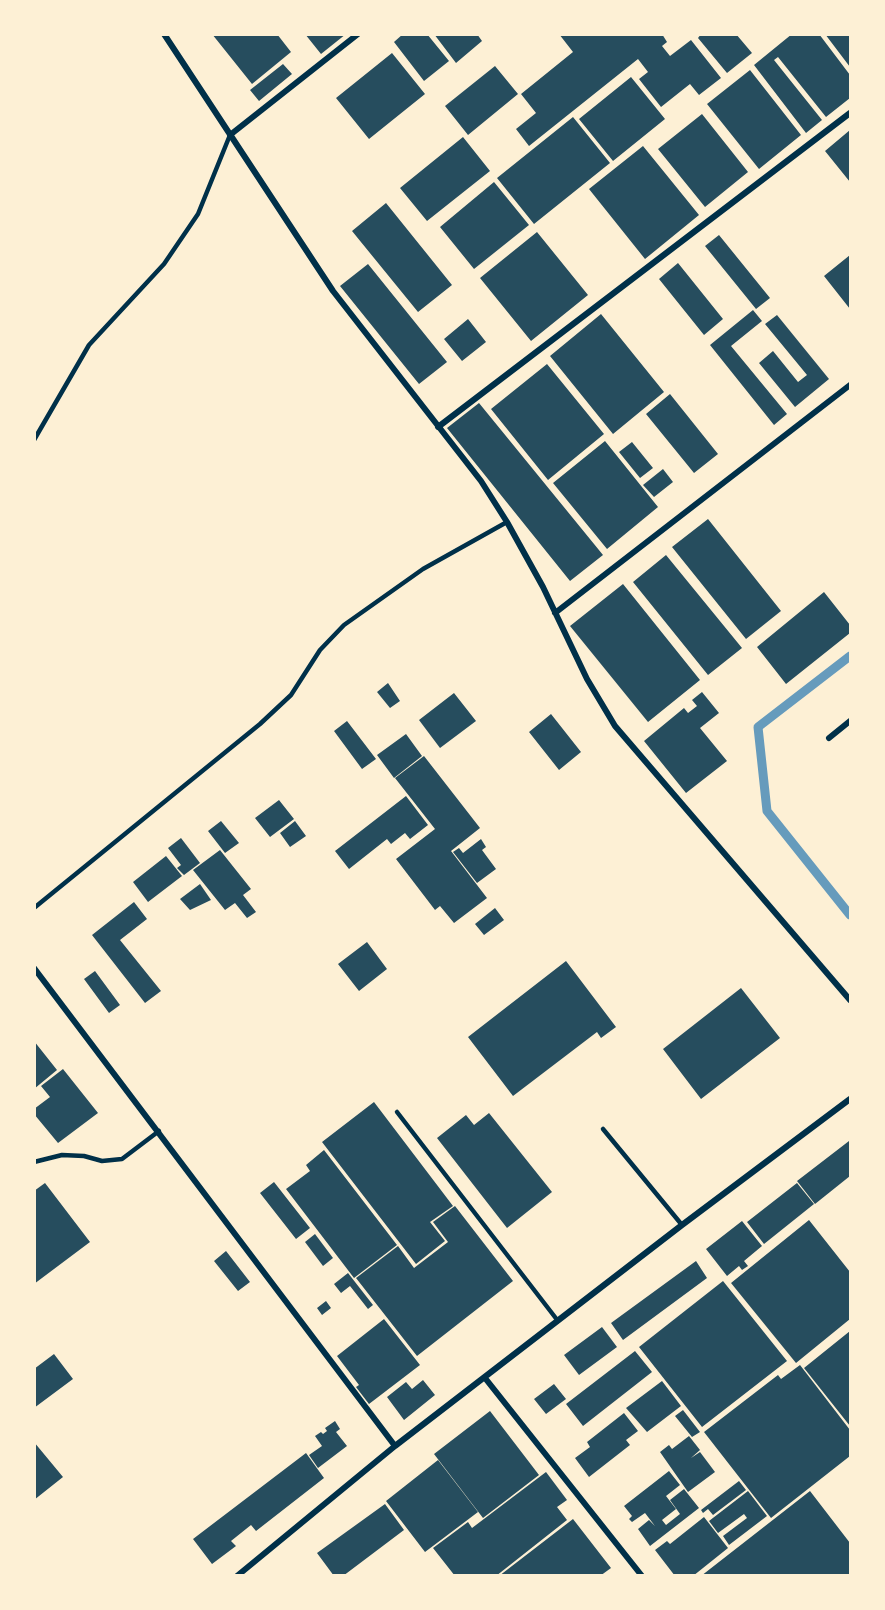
<!DOCTYPE html>
<style>
body{margin:0}
#map{position:relative;width:885px;height:1610px;overflow:hidden;background:#fdf0d5;font-family:"PT Sans",sans-serif}
canvas{display:block}
.frame{position:absolute;inset:0;border:36px solid #fdf0d5;pointer-events:none}
</style>
<div id="map">
<canvas width="885" height="1610"></canvas>
<div class="frame"></div>
</div>
<script>
const ctx = document.querySelector('canvas').getContext('2d');
ctx.lineJoin = 'round';
const toPath = rows => new Path2D(rows.map(r => 'M' + r).join(''));
function trace(path, color, width, dash) { ctx.strokeStyle = color; ctx.lineWidth = width; ctx.lineCap = dash ? 'butt' : 'round'; ctx.setLineDash(dash || []); ctx.stroke(path); }
function fill(path, color) { ctx.fillStyle = color; ctx.fill(path, 'evenodd'); }
const stream = toPath([
 [850,656,758,727,767,811,850,915]
]);
const building = toPath([
 [212,34,277,34,291,52,252,84],
 [305,34,346,34,321,54],
 [403,34,427,34,449,61,424,81,394,42],
 [434,34,477,34,482,41,456,63],
 [559,34,662,34,667,42,662,46,670,56,691,40,721,78,699,95,690,84,661,107,639,79,648,72,638,59,529,146,516,129,536,113,521,94,573,52],
 [701,34,736,34,752,53,727,73,698,38],
 [792,34,819,34,850,75,850,98,826,117,778,57,774,60,822,120,806,133,754,65],
 [825,34,850,34,850,67],
 [392,53,425,94,369,139,336,98],
 [283,64,292,74,259,101,250,90],
 [495,66,518,94,468,135,445,106],
 [750,70,801,135,759,169,707,104],
 [631,77,665,119,613,161,579,119],
 [702,114,748,172,705,207,658,149],
 [573,117,610,163,534,224,497,178],
 [850,130,850,182,825,151],
 [463,137,490,171,427,221,400,188],
 [643,146,699,215,645,259,589,189],
 [494,182,529,225,474,269,440,227],
 [386,203,452,285,418,312,352,231],
 [537,232,588,295,531,341,480,278],
 [719,235,770,298,756,309,705,246],
 [850,255,850,309,824,276],
 [678,263,723,319,704,335,659,279],
 [368,264,447,362,419,384,340,286],
 [753,310,762,321,731,346,787,414,774,425,710,345],
 [601,314,664,392,613,434,550,356],
 [777,315,829,379,795,407,759,363,773,351,798,382,807,375,765,324],
 [468,319,486,342,462,361,444,339],
 [547,364,604,434,548,480,491,409],
 [670,394,718,454,694,473,646,414],
 [479,403,603,555,570,581,447,428],
 [605,441,658,507,607,549,553,483],
 [632,442,653,468,640,478,619,452],
 [663,469,673,482,654,497,643,485],
 [708,519,781,611,746,639,672,547],
 [666,555,742,648,708,675,633,582],
 [623,584,700,680,648,722,570,626],
 [824,592,850,625,850,633,786,684,757,647],
 [388,683,400,701,390,708,377,692],
 [702,692,719,713,700,728,727,761,686,793,644,741,684,708,688,713,697,706,692,700],
 [454,693,476,721,440,748,419,720],
 [551,714,581,752,559,770,529,732],
 [347,721,376,759,362,769,334,731],
 [406,734,422,756,394,778,377,755],
 [424,756,480,828,451,851,487,898,454,923,440,906,435,910,396,859,435,829,395,778],
 [406,796,428,825,410,839,405,833,391,844,387,839,349,869,335,851],
 [279,800,294,819,270,837,255,818],
 [221,821,239,843,225,853,208,831],
 [295,821,306,836,290,847,280,833],
 [181,838,200,863,184,875,177,868,181,865,168,848],
 [481,839,486,847,482,850,496,869,477,883,453,852,459,848,463,853],
 [220,850,251,889,243,895,256,912,247,918,235,903,225,910,193,870],
 [166,856,182,876,148,902,133,882],
 [200,884,211,900,190,910,180,899],
 [134,902,147,919,120,940,161,991,145,1003,92,935],
 [495,908,504,920,484,935,475,924],
 [367,942,387,969,359,991,338,964],
 [566,961,616,1027,601,1038,597,1032,513,1096,468,1037],
 [95,971,120,1005,109,1013,84,979],
 [741,988,780,1038,701,1099,663,1049],
 [34,1041,57,1070,34,1089],
 [63,1069,98,1113,58,1143,34,1114,34,1109,50,1097,41,1086],
 [374,1102,453,1206,430,1222,445,1241,416,1264,322,1142],
 [489,1113,552,1192,507,1228,437,1138,466,1115,474,1125],
 [849,1141,850,1176,815,1204,797,1181],
 [324,1150,397,1245,354,1278,286,1189,310,1171,306,1165],
 [274,1182,310,1228,296,1239,260,1193],
 [45,1183,90,1242,34,1284,34,1191],
 [797,1183,814,1204,764,1244,747,1222],
 [455,1206,513,1281,417,1356,356,1278,398,1246,414,1268,448,1242,433,1222],
 [809,1220,850,1272,850,1319,796,1363,731,1283],
 [742,1221,762,1246,744,1261,748,1266,742,1270,739,1266,727,1276,706,1249],
 [315,1234,333,1258,323,1266,305,1242],
 [226,1251,250,1282,238,1291,214,1261],
 [696,1261,707,1278,623,1340,611,1323],
 [348,1273,373,1305,368,1309,350,1286,341,1293,334,1284],
 [723,1281,787,1361,702,1427,639,1347],
 [326,1301,331,1308,322,1315,317,1308],
 [384,1319,420,1365,369,1404,356,1387,359,1385,337,1356],
 [602,1327,617,1347,579,1375,564,1355],
 [850,1331,850,1426,804,1368],
 [635,1351,652,1372,583,1426,566,1404],
 [54,1354,73,1379,34,1408,34,1369],
 [800,1365,850,1430,850,1456,771,1518,704,1432,778,1375,781,1379],
 [423,1380,435,1395,404,1420,387,1397,406,1382,412,1389],
 [662,1381,681,1406,647,1432,626,1408],
 [554,1384,566,1399,546,1414,534,1399],
 [683,1410,700,1432,692,1437,675,1416],
 [490,1411,539,1475,483,1518,434,1454],
 [624,1413,638,1431,626,1440,630,1445,589,1477,575,1458,590,1447,587,1442],
 [335,1421,340,1429,336,1432,347,1446,318,1468,309,1455,322,1446,315,1436,321,1432,323,1434,327,1431,325,1428],
 [689,1436,700,1450,691,1458,700,1452,715,1472,688,1492,660,1452,669,1445,672,1449],
 [34,1442,63,1477,34,1500],
 [306,1453,324,1478,256,1531,251,1525,231,1541,236,1546,212,1564,193,1539],
 [438,1460,478,1512,425,1552,386,1501],
 [669,1471,680,1485,666,1496,676,1509,662,1520,666,1525,680,1514,670,1500,684,1489,699,1508,650,1546,638,1529,649,1520,655,1526,645,1513,632,1522,629,1519,632,1516,624,1506],
 [546,1472,567,1500,557,1507,567,1520,496,1576,455,1576,433,1548,468,1522,472,1528],
 [739,1481,746,1490,713,1515,708,1509,703,1513,701,1510],
 [748,1491,767,1516,729,1545,723,1536,747,1518,744,1514,718,1533,709,1521],
 [810,1491,850,1543,850,1576,701,1576],
 [385,1504,404,1530,343,1576,334,1576,317,1553],
 [704,1517,728,1548,693,1576,675,1576,655,1550,667,1541,670,1544],
 [573,1519,611,1568,600,1576,499,1576]
]);
const service = toPath([
 [34,440,89,345,164,264,198,214,230,135],
 [34,908,260,724,291,695,320,650,344,625,423,569,507,522],
 [397,1112,558,1321],
 [603,1129,682,1225],
 [34,1162,62,1155,84,1156,102,1161,122,1159,159,1131]
]);
const minor = toPath([
 [164,34,333,291,481,481,507,522,543,587,587,679,615,726,850,1000],
 [230,135,358,34],
 [438,427,850,113],
 [555,613,850,385],
 [829,738,850,721],
 [34,968,395,1446],
 [485,1378,642,1576],
 [237,1576,395,1446,682,1225,850,1099]
]);
trace(stream, '#669bbc', 9);
fill(building, '#264d5e');
trace(service, '#003049', 4.5);
trace(minor, '#003049', 6);
</script>
